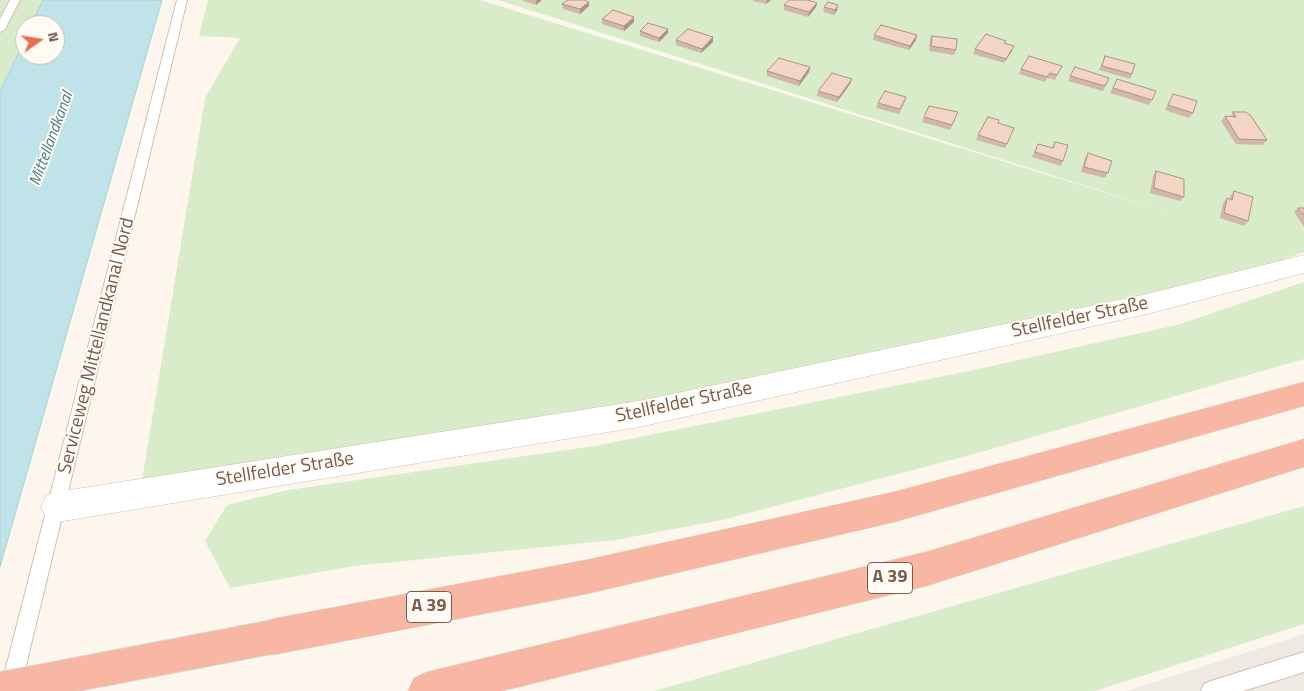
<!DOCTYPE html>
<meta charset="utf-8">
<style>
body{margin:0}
#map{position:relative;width:1304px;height:691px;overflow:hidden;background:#fdf6ec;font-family:"Titillium Web",sans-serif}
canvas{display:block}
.north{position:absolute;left:15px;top:15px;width:50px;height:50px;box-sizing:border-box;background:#fffaf3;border:1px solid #cabbb1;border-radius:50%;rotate:77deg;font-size:14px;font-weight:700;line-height:20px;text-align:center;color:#7a5c4d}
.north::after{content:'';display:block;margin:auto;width:18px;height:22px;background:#e76f51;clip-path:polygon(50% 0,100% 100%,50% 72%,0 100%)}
</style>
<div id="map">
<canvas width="1304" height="691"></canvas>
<div class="north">N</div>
</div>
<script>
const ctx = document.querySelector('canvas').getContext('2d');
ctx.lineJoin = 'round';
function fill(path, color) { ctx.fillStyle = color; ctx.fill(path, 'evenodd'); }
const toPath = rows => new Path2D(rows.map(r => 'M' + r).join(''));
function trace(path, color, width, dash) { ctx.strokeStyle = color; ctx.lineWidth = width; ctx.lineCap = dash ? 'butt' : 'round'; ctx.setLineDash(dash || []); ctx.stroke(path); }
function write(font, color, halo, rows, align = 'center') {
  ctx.font = font + ' "Titillium Web",sans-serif'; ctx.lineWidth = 4; ctx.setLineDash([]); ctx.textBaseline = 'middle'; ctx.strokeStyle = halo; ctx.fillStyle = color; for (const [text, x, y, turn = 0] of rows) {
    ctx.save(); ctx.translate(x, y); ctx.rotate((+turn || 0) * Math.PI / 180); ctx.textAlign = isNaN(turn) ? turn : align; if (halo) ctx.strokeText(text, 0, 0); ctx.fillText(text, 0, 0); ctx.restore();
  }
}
const industrial = toPath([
 [1304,634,1304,691,1126,691]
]);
const green = toPath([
 [0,0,43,0,31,25,25,25,25,39,0,92],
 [208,0,480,0,1181,216,498,0,1304,0,1304,252,1254,271,638,401,142,480,205,98,240,38,199,36],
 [1304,282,1304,359,974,454,722,520,615,540,354,566,230,588,205,541,227,505,288,490,595,446,969,371,1177,325],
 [1304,506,1304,624,1095,691,654,691]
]);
const water = toPath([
 [43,0,162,0,0,567,0,92,25,39,25,55,55,55,55,25,31,25,43,0]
]);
const lane = toPath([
 [10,0,20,0,5,29,0,32,0,19,10,0],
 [177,0,187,0,20,690,0,691,177,0],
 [1304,652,1304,672,1243,691,1201,691,1204,684,1211,681,1304,652]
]);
const street = toPath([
 [1304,255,1304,273,1143,315,639,427,57,522,46,518,41,507,46,496,57,492,639,401,1143,295,1304,255]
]);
const highway = toPath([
 [1304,382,1304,406,894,522,586,594,272,655,259,650,254,637,259,624,272,619,586,560,894,492,1304,382],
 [1304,439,1304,467,926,586,502,691,408,691,414,678,427,672,926,552,1304,439]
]);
const highwayBridge = toPath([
 [0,689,272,637]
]);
const wall = toPath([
 [521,0,542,0,536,5],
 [753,0,771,0,766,4,753,1],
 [589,2,589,6,580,14,563,9,562,4],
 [817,3,816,7,808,17,784,10,784,5],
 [824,7,837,10,834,15,823,12],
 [634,17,634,22,624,31,602,24,602,19],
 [640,31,668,33,659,42,640,36],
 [874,35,916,40,909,50,873,40],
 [932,36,956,50,954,55,929,51,930,40],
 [676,40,713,42,701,53,676,45],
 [1006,41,1005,43,1012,51,1004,63,973,54,975,49],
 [1105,56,1132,74,1130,79,1099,70],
 [1062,66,1055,80,1047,78,1045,82,1019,74,1021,69],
 [810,67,809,72,799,86,767,76,767,71],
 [1075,67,1109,78,1103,91,1068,81],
 [852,79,850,84,837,102,817,96,818,91],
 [1117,79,1152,100,1149,105,1110,93],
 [1173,94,1193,113,1189,118,1165,110],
 [906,97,905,102,899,114,876,108,878,103],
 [1233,112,1267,140,1263,145,1236,144,1221,121,1225,116,1230,117],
 [924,117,956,117,950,130,922,122],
 [998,123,1014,128,1005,148,976,140,978,135],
 [1055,142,1063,161,1061,166,1032,157,1038,144,1052,148],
 [1088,153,1108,173,1105,178,1081,172,1085,158],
 [1156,171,1184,197,1180,201,1150,193,1153,176],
 [1234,191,1248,221,1244,226,1220,218,1223,203,1227,198,1230,199,1230,196],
 [1298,208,1304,208,1304,227,1294,212]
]);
const shadedWall = toPath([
 [536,0,542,0,536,5],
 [767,0,771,0,766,4],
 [589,2,589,6,580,14,580,9],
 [817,3,816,7,808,17,809,12],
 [838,5,837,10,834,15,835,10],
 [634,17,634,22,624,31,624,26],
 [668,29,668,33,659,42,659,38],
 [917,35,916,40,909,50,910,46],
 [713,37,713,42,701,53,702,49],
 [1014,46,1012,51,1004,63,1006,59],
 [810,67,809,72,799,86,800,81],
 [852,79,850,84,837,102,839,97]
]);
const building = toPath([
 [568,0,584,0,589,2,580,9,562,4,568,0],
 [789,0,808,0,817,3,809,12,784,5,789,0],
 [828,2,838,5,835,10,824,7,828,2],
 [613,10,634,17,624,26,602,19,613,10],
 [648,23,668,29,659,38,640,31,648,23],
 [881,25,917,35,910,46,874,35,881,25],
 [688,29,713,37,702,49,676,40,688,29],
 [986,34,1006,41,1004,43,1014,46,1006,59,975,49,986,34],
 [932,36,957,39,956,50,931,46,932,36],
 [1029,56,1062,66,1057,75,1050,73,1047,77,1021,69,1029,56],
 [1105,56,1135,64,1132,74,1102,66,1105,56],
 [779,58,810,67,800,81,767,71,779,58],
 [1075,67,1109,78,1105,86,1070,76,1075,67],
 [832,73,852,79,839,97,818,91,832,73],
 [1117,79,1156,91,1152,100,1113,88,1117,79],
 [885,91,906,97,900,109,878,103,885,91],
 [1173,94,1197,101,1193,113,1168,105,1173,94],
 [929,106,958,112,952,125,924,117,929,106],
 [1233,112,1246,112,1251,116,1267,140,1239,139,1225,116,1236,117,1233,112],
 [988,117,999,120,998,123,1014,128,1007,144,978,135,988,117],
 [1055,142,1068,145,1063,161,1035,152,1038,144,1053,148,1055,142],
 [1088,153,1112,161,1108,173,1084,167,1088,153],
 [1156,171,1184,179,1184,197,1154,188,1156,171],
 [1234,191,1253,197,1248,221,1224,213,1227,198,1232,200,1234,191],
 [1298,208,1304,208,1304,215,1298,208]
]);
const farWaternames = [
 ["Mittellandkanal",52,139,-70]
];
const shields = [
 [890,578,45],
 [429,607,45]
];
const shieldNames = [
 ["A 39",890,578],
 ["A 39",429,607]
];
const streetNames = [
 ["Stellfelder Straße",1080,318,-12],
 ["Serviceweg Mittellandkanal Nord",97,346,-76],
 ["Stellfelder Straße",684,403,-12],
 ["Stellfelder Straße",285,470,-9]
];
fill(industrial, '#efe9e4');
fill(green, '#d8ecc9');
fill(water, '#bfe3e8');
trace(water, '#a5d3da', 1);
trace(lane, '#d1beb0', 2);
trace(street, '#d1beb0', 1);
trace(highway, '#dad1cd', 1);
fill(lane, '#fff');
fill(street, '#fff');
fill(highway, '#f7b7a3');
trace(highwayBridge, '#dad1cd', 35, []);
trace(highwayBridge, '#f7b7a3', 33);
fill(wall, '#d1b7a8');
fill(shadedWall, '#aa9588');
fill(building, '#f3d5c3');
trace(building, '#aa9588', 1);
write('italic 16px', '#437c86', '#fffaf3', farWaternames);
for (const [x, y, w] of shields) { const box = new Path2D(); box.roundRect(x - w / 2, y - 15.5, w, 31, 4); ctx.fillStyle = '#fffaf3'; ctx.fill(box); trace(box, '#7a5c4d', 1); }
write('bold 18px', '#7a5c4d', null, shieldNames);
write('19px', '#7a5c4d', '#fffaf3', streetNames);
</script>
